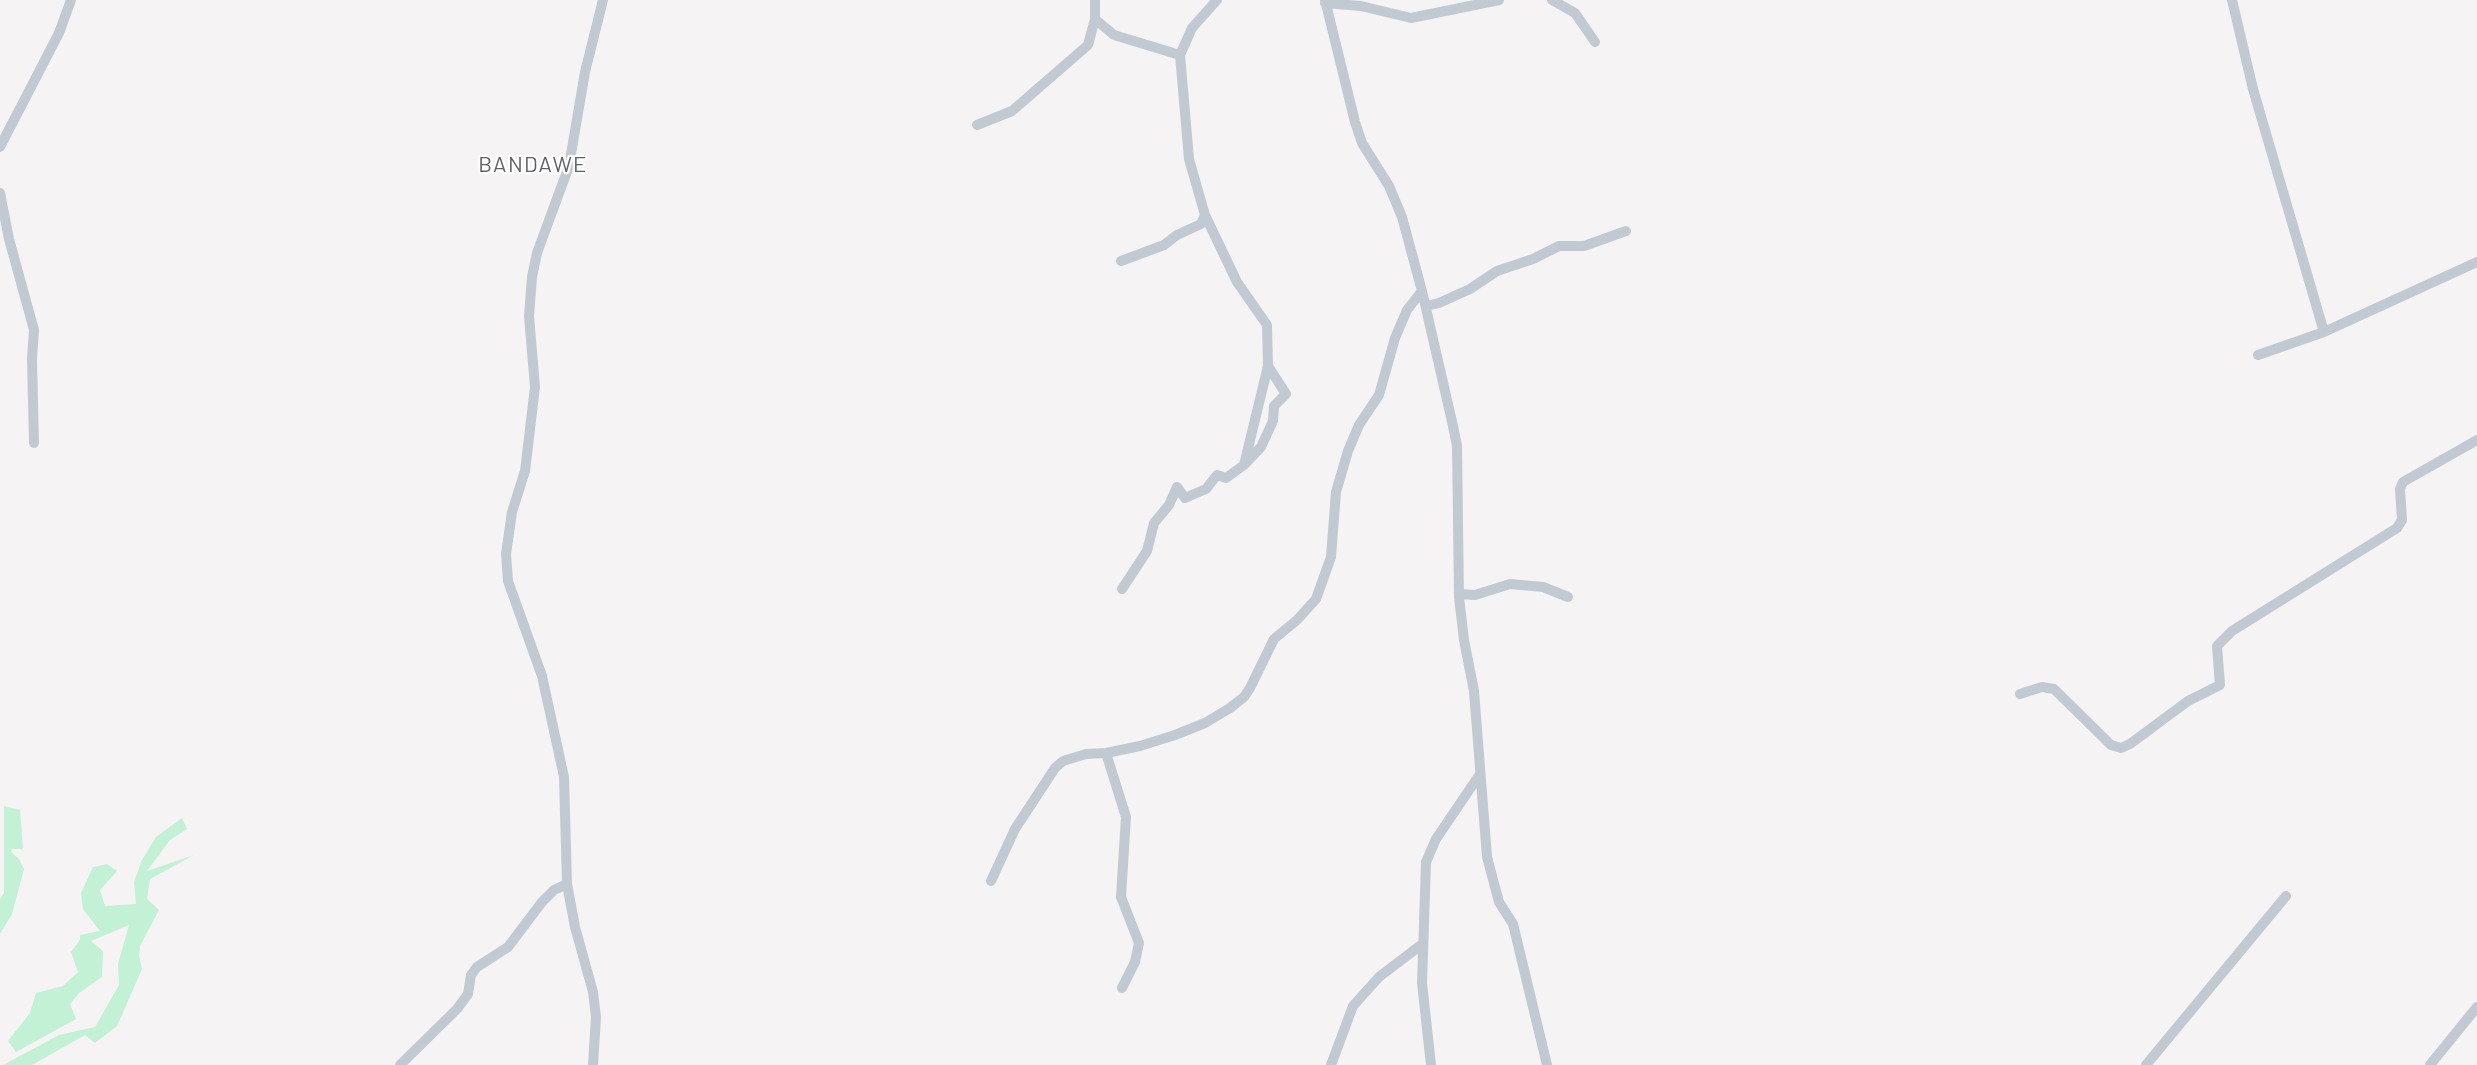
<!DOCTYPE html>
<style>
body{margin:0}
canvas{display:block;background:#f5f3f3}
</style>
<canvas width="2477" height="1065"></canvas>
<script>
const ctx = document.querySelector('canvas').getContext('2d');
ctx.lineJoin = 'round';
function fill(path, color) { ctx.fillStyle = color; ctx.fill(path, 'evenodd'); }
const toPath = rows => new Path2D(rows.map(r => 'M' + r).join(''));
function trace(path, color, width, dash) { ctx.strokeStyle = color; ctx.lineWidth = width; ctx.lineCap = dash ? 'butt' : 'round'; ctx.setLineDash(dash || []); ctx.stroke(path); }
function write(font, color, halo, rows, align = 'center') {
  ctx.font = font + ' Barlow,sans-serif'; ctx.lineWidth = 4.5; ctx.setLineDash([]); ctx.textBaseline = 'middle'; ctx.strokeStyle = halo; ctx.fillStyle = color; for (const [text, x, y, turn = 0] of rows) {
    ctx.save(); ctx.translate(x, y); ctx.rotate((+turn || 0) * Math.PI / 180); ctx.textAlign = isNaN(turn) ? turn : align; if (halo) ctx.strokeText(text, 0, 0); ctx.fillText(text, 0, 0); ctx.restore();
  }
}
const green = toPath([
 [4,806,20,810,23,849,12,849,11,852,19,859,24,869,12,914,0,934,0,899,4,893],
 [182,818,187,829,170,840,147,871,194,855,150,879,147,899,159,910,140,946,139,956,142,969,117,1026,95,1043,85,1035,32,1065,3,1065,59,1035,95,1027,119,985,118,964,129,925,91,941,103,951,102,977,79,993,70,1004,76,1019,16,1052,8,1041,30,1013,36,993,63,986,78,972,71,952,80,940,80,935,100,931,83,909,81,893,93,867,107,864,117,871,100,890,105,906,136,904,134,882,142,860,156,837]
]);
const minor = toPath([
 [1325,0,1355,122,1362,143,1389,186,1402,217,1422,291,1453,426,1457,446,1459,597,1464,640,1474,691,1487,857,1499,902,1513,924,1547,1065],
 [1552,0,1575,13,1595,42],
 [2232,0,2253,89,2324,332],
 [1325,3,1361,6,1411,18,1499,0],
 [1095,19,1114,35,1180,55],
 [977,125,1012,111,1088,45,1095,19,1095,0],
 [0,147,59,33,71,0],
 [0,193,9,239,34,330,32,359,34,443],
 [1121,261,1164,245,1177,235,1201,224,1205,215],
 [1426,306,1439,303,1470,289,1497,271,1533,259,1559,246,1584,246,1626,231],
 [2258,355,2324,332,2477,262],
 [1244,465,1261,447,1273,421,1274,406,1286,394,1268,366],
 [1122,589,1147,551,1154,523,1169,505,1177,487,1185,498,1206,489,1217,475,1226,478,1244,465,1268,366,1267,325,1237,282,1205,215,1189,159,1180,55,1192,28,1217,0],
 [1460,594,1475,595,1510,584,1543,587,1568,597],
 [2020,694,2042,687,2054,689,2111,745,2121,748,2130,744,2188,701,2220,685,2217,646,2232,631,2397,528,2402,520,2400,489,2403,482,2477,440],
 [1106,753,1126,817,1121,897,1139,943,1135,962,1122,988],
 [991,881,1015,829,1055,768,1063,761,1086,754,1106,753,1140,746,1175,735,1205,723,1230,708,1244,697,1250,688,1274,639,1297,620,1316,599,1331,557,1336,492,1348,451,1359,425,1379,395,1395,338,1407,310,1422,291],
 [400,1065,457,1009,468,994,471,975,477,967,508,947,542,902,554,890,567,884],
 [593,1065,596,1017,593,992,575,927,567,884,564,777,542,676,508,581,506,554,512,512,525,471,535,387,529,316,532,277,537,253,569,166,585,72,603,0],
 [1331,1065,1353,1006,1379,977,1421,945],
 [1431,1065,1422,983,1426,862,1436,839,1480,774],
 [2146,1065,2286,896],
 [2430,1065,2477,1007]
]);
const quarterNames = [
 ["BANDAWE",533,165]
];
fill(green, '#c3f1d5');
trace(minor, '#c1cad2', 10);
ctx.letterSpacing = '1.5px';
write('22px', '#5f6368', '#fff', quarterNames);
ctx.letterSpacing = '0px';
</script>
